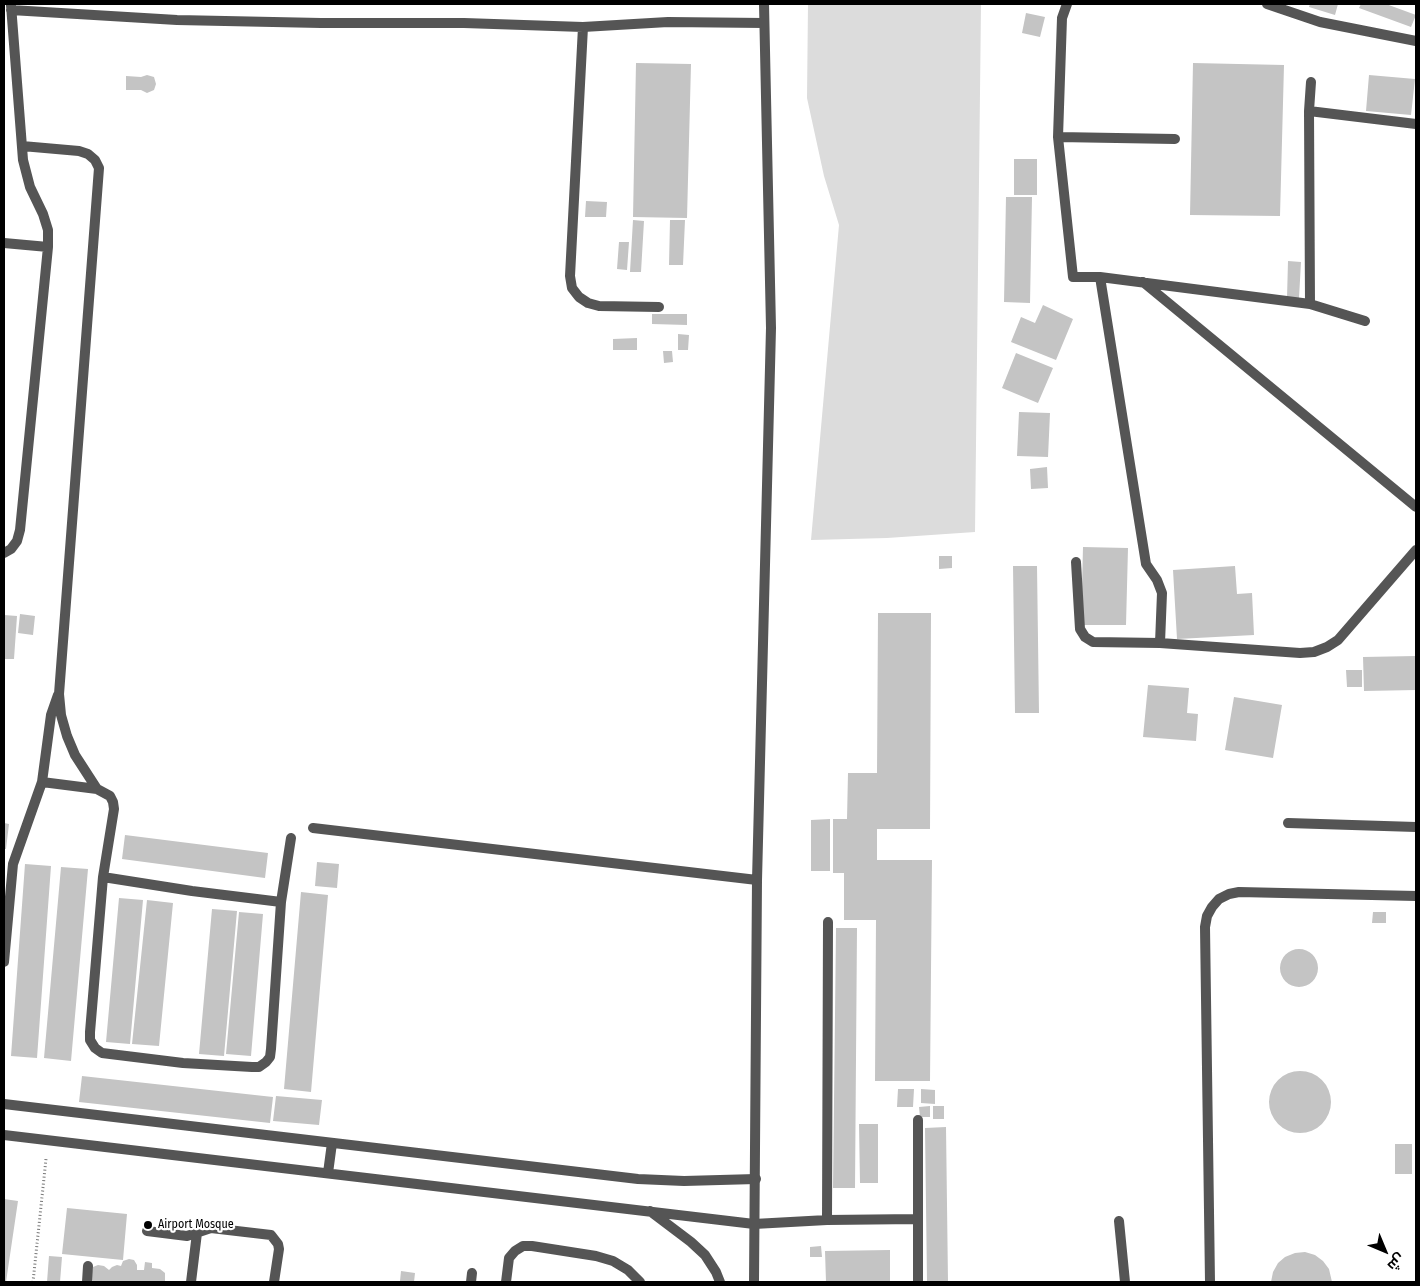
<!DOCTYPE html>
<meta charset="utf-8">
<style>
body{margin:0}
#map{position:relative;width:1420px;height:1286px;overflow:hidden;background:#fff;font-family:"Fira Sans Condensed",Cairo,sans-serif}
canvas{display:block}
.frame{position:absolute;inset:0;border:5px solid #000;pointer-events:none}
.north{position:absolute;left:1360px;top:1226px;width:50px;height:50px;-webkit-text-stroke:4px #fff;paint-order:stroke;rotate:135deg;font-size:14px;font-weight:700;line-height:20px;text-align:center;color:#000}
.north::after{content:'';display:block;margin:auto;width:18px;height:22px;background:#000;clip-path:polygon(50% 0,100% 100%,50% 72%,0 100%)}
</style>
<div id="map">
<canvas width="1420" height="1286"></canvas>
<div class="frame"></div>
<div class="north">ش</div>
</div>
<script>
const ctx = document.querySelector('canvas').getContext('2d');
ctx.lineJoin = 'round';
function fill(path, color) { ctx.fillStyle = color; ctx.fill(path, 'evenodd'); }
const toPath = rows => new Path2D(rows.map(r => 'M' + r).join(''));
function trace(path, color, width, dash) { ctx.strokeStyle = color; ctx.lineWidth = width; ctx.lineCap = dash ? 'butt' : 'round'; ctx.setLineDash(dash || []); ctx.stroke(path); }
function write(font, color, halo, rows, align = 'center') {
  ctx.font = font + ' "Fira Sans Condensed",sans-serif'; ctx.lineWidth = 4.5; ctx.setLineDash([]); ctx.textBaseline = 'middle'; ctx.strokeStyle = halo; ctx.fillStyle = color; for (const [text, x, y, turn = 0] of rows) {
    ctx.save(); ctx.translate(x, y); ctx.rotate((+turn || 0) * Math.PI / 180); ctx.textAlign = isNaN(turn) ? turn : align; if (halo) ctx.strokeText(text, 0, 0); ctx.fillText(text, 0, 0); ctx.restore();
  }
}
const green = toPath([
 [808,4,981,4,975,532,887,538,811,540,839,225,824,176,807,98]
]);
const building = toPath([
 [1310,4,1338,4,1335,15,1309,7],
 [1361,4,1386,4,1416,15,1411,27,1359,8],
 [1026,13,1045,17,1040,37,1022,33],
 [636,63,691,64,687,218,633,217],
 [1193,63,1284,65,1280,216,1190,215],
 [147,75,154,77,156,84,154,90,147,93,141,90,126,90,126,76,141,77],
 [1369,75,1415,79,1411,115,1366,111],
 [1014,159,1037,159,1037,195,1014,195],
 [1006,197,1032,197,1030,303,1004,302],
 [586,201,607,202,606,217,585,217],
 [633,220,644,221,641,272,630,272],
 [670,220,685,220,683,265,669,265],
 [619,242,629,242,627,270,617,269],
 [1288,261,1301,262,1299,298,1287,298],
 [1043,305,1073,319,1056,360,1011,342,1021,317,1035,323],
 [652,314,687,314,687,325,652,324],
 [678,334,689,335,688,350,678,350],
 [637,338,637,350,613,350,613,339],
 [663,351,672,351,673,362,664,363],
 [1016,353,1053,368,1038,403,1002,388],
 [1019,412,1050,413,1048,457,1017,456],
 [1047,467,1048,488,1031,489,1030,469],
 [1083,547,1128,548,1126,625,1081,625],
 [939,556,952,556,952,568,939,569],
 [1013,566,1037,566,1039,713,1015,713],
 [1235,566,1237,594,1252,593,1254,635,1177,639,1173,570],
 [878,613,931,613,930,829,877,829,877,860,932,860,930,1081,875,1081,876,920,844,920,844,873,833,873,833,819,847,819,848,773,877,773],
 [20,614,35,616,33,635,18,633],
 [4,615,17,616,14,659,4,659],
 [1416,656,1416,690,1364,691,1363,657],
 [1346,670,1362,670,1362,687,1347,687],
 [1148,685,1189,688,1187,713,1198,714,1196,741,1143,737],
 [1234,697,1282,705,1273,758,1225,750],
 [830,819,830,871,811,871,811,820],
 [4,823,9,824,6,849,4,849],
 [125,835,268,853,265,878,122,859],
 [317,862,339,864,337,888,315,886],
 [25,864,51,866,37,1058,11,1056],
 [61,867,88,869,71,1061,44,1058],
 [301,892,328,895,311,1092,284,1089],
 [119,898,143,900,130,1044,106,1042],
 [147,900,173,903,159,1046,132,1044],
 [212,909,237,911,224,1056,199,1054],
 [239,912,263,914,251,1056,226,1054],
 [1373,912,1386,912,1386,923,1372,923],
 [836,928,857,928,855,1188,833,1188],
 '1280 968a19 19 0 1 1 38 0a19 19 0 1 1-38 0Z',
 '1269 1102a31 31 0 1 1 62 0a31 31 0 1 1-62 0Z',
 [82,1076,273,1097,270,1123,79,1102],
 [898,1089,914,1089,913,1107,897,1107],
 [921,1089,935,1090,935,1104,921,1103],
 [276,1096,322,1100,319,1125,273,1121],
 [930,1106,930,1117,920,1117,919,1107],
 [933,1106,944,1106,944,1119,933,1119],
 [859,1124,878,1124,878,1183,860,1183],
 [946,1127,948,1282,927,1282,925,1128],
 [1395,1144,1412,1144,1412,1174,1395,1174],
 [4,1199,18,1201,6,1282,4,1282],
 [67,1208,127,1214,123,1260,62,1254],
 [821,1246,822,1257,810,1257,810,1247],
 [890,1250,890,1282,826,1282,825,1251],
 [1305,1252,1315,1255,1323,1261,1329,1269,1332,1282,1271,1282,1273,1272,1278,1263,1285,1257,1295,1253],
 [49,1256,62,1257,60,1282,47,1282],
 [129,1259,134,1260,137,1265,137,1270,144,1270,145,1262,152,1263,152,1268,160,1269,165,1273,165,1282,94,1282,90,1279,93,1267,98,1265,104,1266,109,1270,112,1267,117,1265,121,1266,123,1261],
 [401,1271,415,1273,414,1282,400,1281]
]);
const path = toPath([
 [33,1282,46,1159]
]);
const lane = toPath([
 [1067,4,1062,18,1058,137,1073,277,1100,277,1310,304,1365,321],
 [1267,4,1320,22,1416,41],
 [11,10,177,20,321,23,464,23,583,27,668,22,764,23],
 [583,27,570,276,572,288,579,297,588,303,599,306,659,307],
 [1309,111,1416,124],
 [1058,137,1175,139],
 [22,146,79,151,88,154,95,160,99,168,59,694,61,715,67,736,75,755,97,789],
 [4,243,48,247],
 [1100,277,1146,564,1157,580,1162,593,1160,643],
 [1143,282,1416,507],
 [1310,304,1309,111,1311,82],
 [4,553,11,549,17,541,20,530,48,247,48,230,43,214,30,187,23,160,11,5],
 [1076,562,1080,629,1085,637,1093,642,1160,643,1300,653,1314,652,1327,647,1338,640,1416,550],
 [42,782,97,789,110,796,113,802,114,809,103,877,90,1032,90,1040,95,1048,102,1053,183,1063,252,1067,259,1067,266,1062,270,1057,271,1049,281,902,291,838],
 [1288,823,1416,827],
 [103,877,192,891,281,902],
 [4,962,13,864,42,782,51,715,58,695],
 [4,1104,638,1179,684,1181,756,1179],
 [4,1135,754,1224,827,1220,918,1219],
 [328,1173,332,1143],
 [650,1211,691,1242,705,1255,716,1272,720,1282],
 [827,1220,828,922],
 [1119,1221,1125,1282],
 [147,1231,187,1236,211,1228,271,1235,278,1244,279,1249,274,1282],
 [87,1282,88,1266],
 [191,1282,197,1233],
 [471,1282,472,1273],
 [506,1282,509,1258,515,1251,523,1246,532,1246,596,1256,613,1261,628,1270,640,1282],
 [918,1282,918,1120],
 [1210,1282,1205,927,1207,916,1212,907,1219,899,1229,894,1239,892,1416,896]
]);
const street = toPath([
 [313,828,757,880],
 [754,1282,757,880,771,328,764,4]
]);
const markers = [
 [148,1225,5,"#000"]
];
const poiNames = [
 ["Airport Mosque",158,1225]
];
fill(green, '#dcdcdc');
fill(building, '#c4c4c4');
trace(path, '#777', 3, [1, 2.5]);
trace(lane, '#555', 10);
trace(street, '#555', 10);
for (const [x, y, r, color] of markers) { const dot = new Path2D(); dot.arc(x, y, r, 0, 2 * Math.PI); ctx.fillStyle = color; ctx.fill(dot); trace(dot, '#fff', 2); }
write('12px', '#000', '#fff', poiNames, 'left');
</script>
